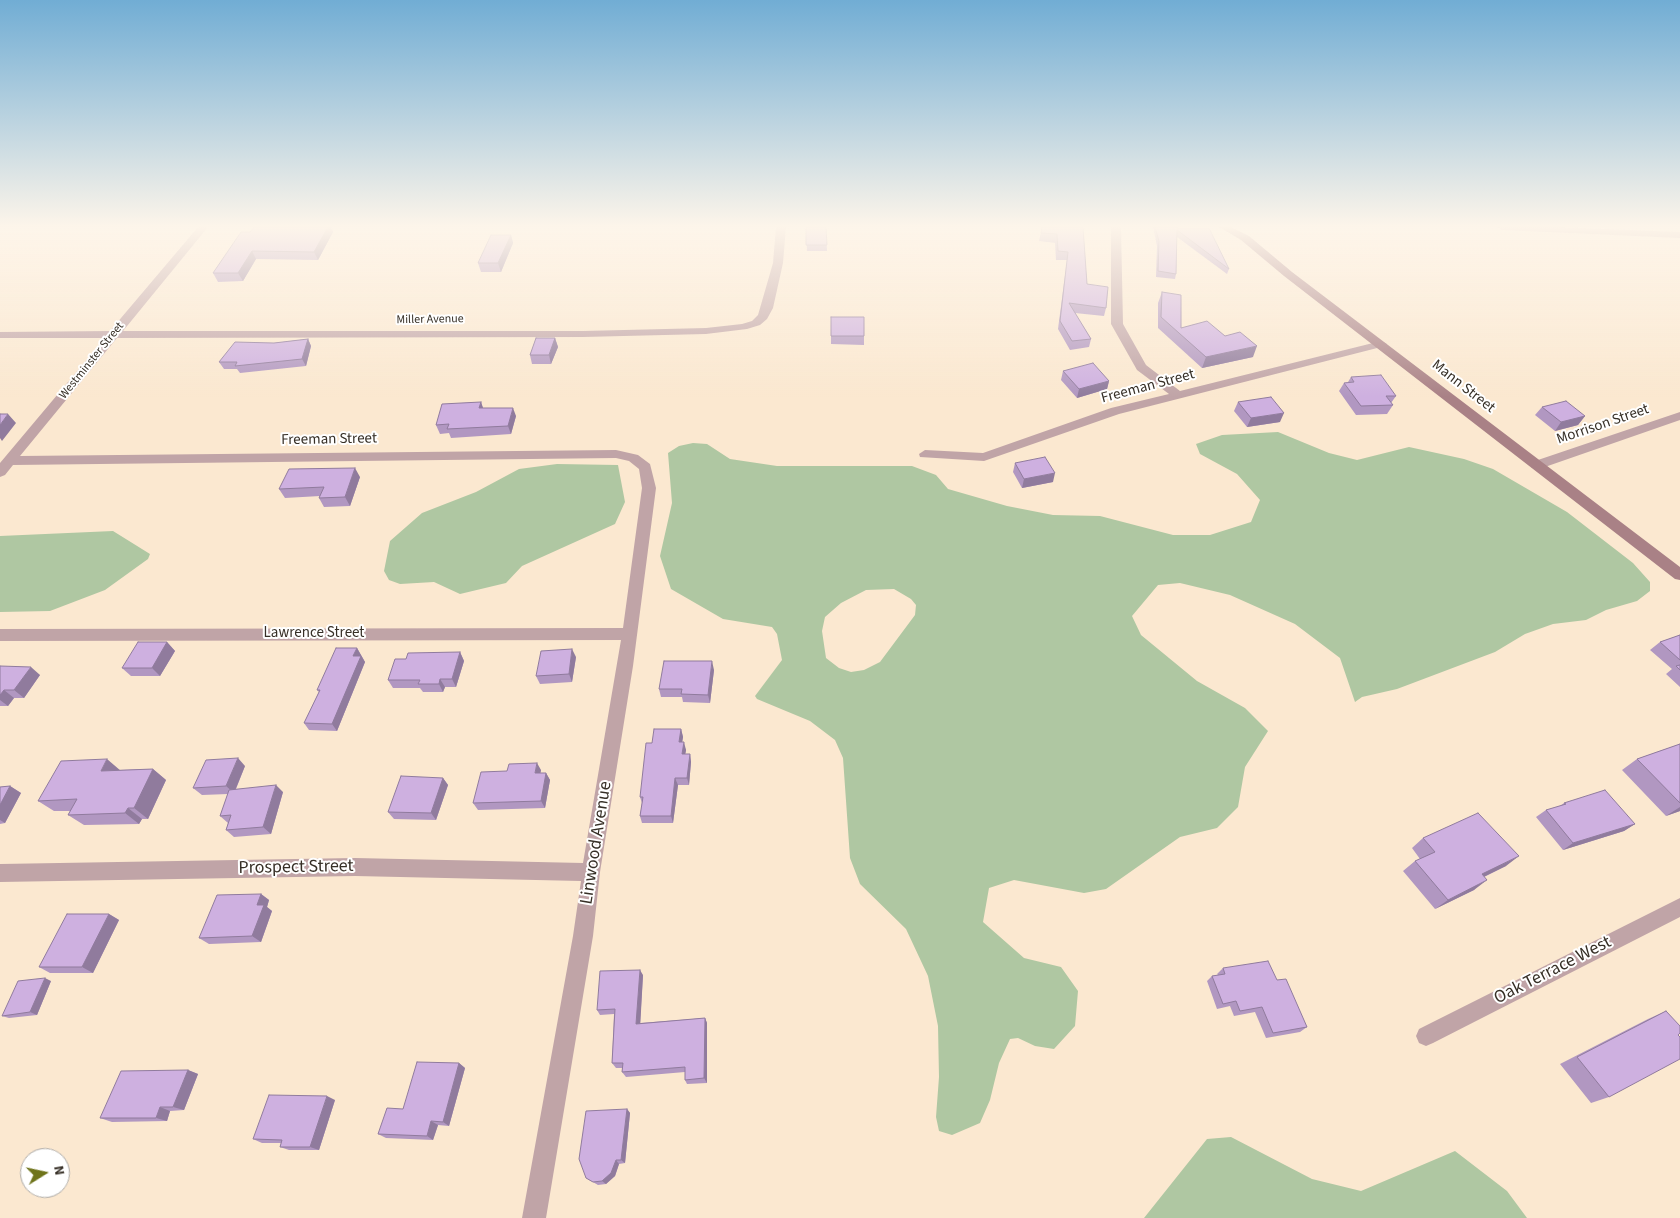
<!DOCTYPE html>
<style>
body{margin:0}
#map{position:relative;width:1680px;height:1218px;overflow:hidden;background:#fbe8d0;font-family:"Source Sans 3",sans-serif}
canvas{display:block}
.north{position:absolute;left:20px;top:1148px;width:50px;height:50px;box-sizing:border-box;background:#fff;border:1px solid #afaca8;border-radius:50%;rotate:80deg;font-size:14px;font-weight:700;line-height:20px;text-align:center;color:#362f26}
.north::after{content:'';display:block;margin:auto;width:18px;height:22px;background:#6f741b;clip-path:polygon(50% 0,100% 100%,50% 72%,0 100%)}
</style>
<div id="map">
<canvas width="1680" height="1218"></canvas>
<div class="north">N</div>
</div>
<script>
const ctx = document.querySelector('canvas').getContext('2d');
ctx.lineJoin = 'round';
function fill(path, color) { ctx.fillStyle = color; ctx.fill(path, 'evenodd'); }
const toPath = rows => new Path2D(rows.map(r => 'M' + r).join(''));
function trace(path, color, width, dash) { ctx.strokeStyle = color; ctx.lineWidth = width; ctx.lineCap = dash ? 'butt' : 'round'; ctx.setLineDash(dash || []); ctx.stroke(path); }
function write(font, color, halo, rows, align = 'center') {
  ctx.font = font + ' "Source Sans 3",sans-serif'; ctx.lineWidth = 4; ctx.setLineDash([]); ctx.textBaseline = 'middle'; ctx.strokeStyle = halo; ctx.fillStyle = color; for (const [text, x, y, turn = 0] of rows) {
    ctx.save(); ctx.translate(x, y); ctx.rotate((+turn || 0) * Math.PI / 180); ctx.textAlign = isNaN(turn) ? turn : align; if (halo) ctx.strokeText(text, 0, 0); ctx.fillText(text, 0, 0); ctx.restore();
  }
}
const green = toPath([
 [1278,432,1329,453,1357,460,1409,447,1464,459,1493,469,1567,512,1633,563,1650,582,1650,591,1637,601,1606,610,1586,620,1553,624,1525,634,1495,652,1397,689,1362,697,1355,702,1340,658,1295,624,1230,595,1180,583,1158,585,1132,616,1141,635,1197,681,1245,708,1268,731,1245,767,1238,807,1217,828,1180,837,1106,889,1084,893,1014,880,989,888,983,922,1024,958,1061,967,1078,991,1075,1026,1054,1049,1035,1046,1018,1038,1010,1039,999,1063,990,1100,980,1123,952,1135,939,1131,936,1117,939,1077,938,1026,928,976,906,929,860,884,850,858,843,758,835,740,810,721,757,699,755,696,782,660,777,634,772,627,723,619,671,589,660,556,672,503,668,453,679,446,693,443,707,444,730,459,777,466,912,466,936,475,948,489,1007,506,1053,515,1100,516,1173,535,1210,535,1251,522,1260,500,1237,474,1200,454,1196,444,1222,435],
 [894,589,911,599,916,605,915,615,880,662,864,670,851,672,839,668,826,658,822,631,825,617,841,603,866,590],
 [557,464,618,465,625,502,615,524,522,566,506,583,460,594,434,582,400,584,389,580,384,571,390,541,422,513,476,492,519,469],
 [113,531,150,554,148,559,105,590,50,611,0,612,0,536],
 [1231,1137,1312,1179,1361,1191,1455,1151,1507,1191,1527,1218,1144,1218,1207,1139]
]);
const street = toPath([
 [198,227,208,227,123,331,583,331,706,328,742,324,752,321,758,315,773,263,776,227,786,227,783,263,773,308,767,319,760,325,747,329,706,334,583,337,117,338,20,456,616,450,638,455,650,464,656,488,633,666,600,872,593,936,546,1218,522,1218,573,936,581,881,355,876,0,882,0,864,355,858,583,863,621,640,0,641,0,629,623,628,642,488,639,469,629,461,616,458,13,465,5,475,0,477,0,463,105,338,0,338,0,332,110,331,198,227],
 [1111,227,1121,227,1123,324,1146,365,1180,391,1381,341,1387,344,1385,346,1119,414,984,461,920,457,919,454,925,450,983,453,1111,408,1169,394,1137,370,1111,324,1111,227],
 [1497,227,1558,227,1680,232,1680,238,1502,230,1497,227],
 [1680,412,1680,420,1542,468,1532,468,1530,465,1532,462,1680,412],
 [1680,898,1680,917,1433,1043,1426,1046,1419,1043,1416,1036,1419,1029,1680,898]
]);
const secondary = toPath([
 [1219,227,1231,227,1249,236,1292,272,1680,567,1680,580,1675,579,1284,276,1241,240,1219,227]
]);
const wall = toPath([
 [254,227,331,227,333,232,318,260,256,259,243,281,218,282,213,273],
 [806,227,826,227,827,251,807,251],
 [1042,227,1083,227,1087,284,1106,308,1104,316,1075,313,1091,339,1089,347,1070,350,1058,329,1067,260,1056,260,1055,243,1039,241],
 [1153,227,1177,227,1177,228,1229,269,1227,274,1177,237,1176,274,1175,279,1156,277,1157,246],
 [511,235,513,243,501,272,481,272,478,263],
 [1162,292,1181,328,1225,336,1253,357,1202,368,1158,328,1158,303],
 [831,317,864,317,864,345,831,344],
 [555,338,558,347,551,364,532,364,530,355],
 [308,339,311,346,306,366,240,373,237,369,224,369,219,362,274,343],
 [1063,371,1109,381,1107,389,1077,398,1061,380],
 [1351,377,1396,396,1391,403,1393,405,1387,414,1356,415,1339,391,1344,383,1348,382],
 [481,402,483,408,516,416,511,434,451,438,449,433,440,434,436,425],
 [1238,402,1280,422,1247,427,1234,411],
 [1542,407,1585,416,1578,425,1555,431,1535,415],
 [1015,463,1053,482,1022,488,1013,472],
 [360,477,350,506,324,507,319,498,320,496,285,498,279,489],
 [1680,635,1680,687,1666,674,1672,669,1650,650,1660,642],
 [167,642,175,651,160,676,131,676,122,668],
 [357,648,365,662,337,731,309,730,304,723,319,692,317,690],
 [460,652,464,661,456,687,445,687,443,692,423,692,420,688,393,688,388,680,406,659],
 [576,657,572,682,540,684,536,676],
 [0,666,40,675,24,698,14,698,8,706,0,706],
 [714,670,710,703,683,702,682,697,661,697,659,689],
 [681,729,683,737,682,742,686,750,685,754,690,754,691,762,689,785,678,785,673,823,642,823,640,816,642,803,640,797,652,743],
 [1680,744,1680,811,1666,816,1622,770,1637,759],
 [245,766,236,789,283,792,271,834,234,837,226,830,228,823,220,816,228,794,202,795,193,788],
 [153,769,166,780,148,819,142,819,139,824,84,825,68,815,70,811,54,811,38,801,120,770],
 [541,770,540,773,546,773,550,780,545,808,478,810,473,803],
 [443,778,448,785,436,820,394,819,388,812],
 [10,786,21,793,5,823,0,824,0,787],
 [1564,803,1635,824,1624,831,1563,850,1536,817,1546,810,1560,806],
 [1423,838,1506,866,1484,877,1474,890,1435,909,1403,871,1415,861,1420,859,1412,848],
 [261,894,269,900,267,907,272,911,261,942,209,944,199,938],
 [109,914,119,920,93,973,50,973,39,967],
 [1223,968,1277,980,1307,1027,1300,1032,1266,1038,1255,1012,1234,1016,1230,1006,1217,1009,1207,981,1212,976,1218,975,1217,974],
 [643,975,640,1023,705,1018,707,1023,707,1083,687,1084,685,1080,685,1072,626,1077,622,1072,622,1068,616,1068,612,1063,614,1014,600,1015,597,1010],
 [51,981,37,1015,9,1018,2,1016],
 [1666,1011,1678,1035,1609,1097,1591,1103,1560,1064,1648,1019],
 [459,1063,465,1068,449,1126,438,1125,433,1140,386,1138,378,1134,403,1109],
 [188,1070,198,1074,184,1110,170,1111,167,1121,112,1122,100,1118],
 [335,1100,319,1150,289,1150,280,1147,281,1143,262,1143,253,1139],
 [627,1109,630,1113,625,1163,619,1164,615,1176,606,1184,598,1185,586,1178]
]);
const shadedWall = toPath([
 [328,227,331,227,333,232,318,260,314,252],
 [511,235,513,243,501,272,498,263],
 [252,251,256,259,243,281,238,273],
 [555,338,558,347,551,364,549,355],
 [308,339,311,346,306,366,302,359],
 [1257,346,1253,357,1202,368,1206,357],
 [1109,381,1107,389,1077,398,1079,389],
 [481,402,484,411,479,408],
 [513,408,516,416,511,434,508,426],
 [1284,413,1280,422,1247,427,1251,418],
 [8,414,16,423,2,441,0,438,0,425],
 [1585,416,1578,425,1555,431,1561,422],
 [355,468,360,477,350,506,345,497],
 [1055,473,1053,482,1022,488,1024,479],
 [167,642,175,651,160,676,152,668],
 [357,648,365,662,337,731,332,724,353,656],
 [572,649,576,657,572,682,569,674],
 [460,652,464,661,456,687,452,679],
 [712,661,714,670,710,703,708,695],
 [31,667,40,675,24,698,14,690],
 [440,679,445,687,443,692,439,684],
 [4,690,14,698,8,706,0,700,0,695],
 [681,729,683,737,681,750,679,742],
 [684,742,686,750,684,762,682,754],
 [690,754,691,762,689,785,687,778],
 [238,758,245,766,234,793,226,786],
 [107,759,121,771,101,771],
 [537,763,541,770,539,781,535,773],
 [153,769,166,780,148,819,134,808],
 [546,773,550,780,545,808,541,801],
 [443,778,448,785,436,820,431,813],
 [675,778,678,785,673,823,671,816],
 [276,785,283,792,271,834,263,827],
 [10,786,21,793,5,823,0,820,0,805],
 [1680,807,1680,811,1666,816],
 [128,808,142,819,139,824,125,813],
 [1635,824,1624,831,1563,850,1573,843],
 [1519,856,1506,866,1469,884,1482,874],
 [1487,880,1474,890,1435,909,1448,900],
 [261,894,269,900,267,907,272,911,261,942,252,936,257,905],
 [109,914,119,920,93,973,82,967],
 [640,970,643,975,640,1029,636,1024],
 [45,978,51,981,37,1015,30,1012],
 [705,1018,707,1023,707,1083,704,1078],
 [459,1063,465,1068,449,1126,443,1122],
 [188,1070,198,1074,184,1110,173,1107],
 [327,1096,335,1100,319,1150,310,1147],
 [160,1107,170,1111,167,1121,156,1118],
 [627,1109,630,1113,625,1163,621,1160],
 [431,1121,438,1125,433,1140,427,1136],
 [616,1160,619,1164,615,1176,606,1184,602,1181]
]);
const building = toPath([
 [254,227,328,227,314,252,252,251,238,273,213,273,241,232,250,232,254,227],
 [806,227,826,227,827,245,806,245,806,227],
 [1042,227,1083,227,1087,284,1108,287,1106,308,1069,303,1091,339,1072,341,1060,321,1068,252,1058,251,1057,234,1041,233,1042,227],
 [1155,227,1177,227,1177,228,1209,228,1229,269,1177,230,1176,274,1158,271,1159,241,1155,227],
 [491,235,511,235,498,263,478,263,491,235],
 [1162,292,1181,295,1181,328,1207,321,1225,336,1240,332,1257,346,1206,357,1161,317,1162,292],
 [831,317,864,317,864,336,831,336,831,317],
 [536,338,555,338,549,355,530,355,536,338],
 [308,339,302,359,235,366,237,362,219,362,235,342,274,343,308,339],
 [1093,363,1109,381,1079,389,1063,371,1093,363],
 [1381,375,1396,396,1386,396,1393,405,1361,406,1344,383,1354,382,1351,377,1381,375],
 [1271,397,1284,413,1251,418,1238,402,1271,397],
 [1566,401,1585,416,1561,422,1542,407,1566,401],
 [481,402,479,408,513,408,508,426,447,429,449,424,436,425,442,404,481,402],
 [0,414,8,414,0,425,0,414],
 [1045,457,1055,473,1024,479,1015,463,1045,457],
 [355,468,345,497,319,498,324,487,279,489,289,469,355,468],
 [1680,635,1680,660,1660,642,1680,635],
 [138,642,167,642,152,668,122,668,138,642],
 [336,648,357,648,353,656,361,656,332,724,304,723,320,690,317,690,336,648],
 [572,649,569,674,536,676,541,651,572,649],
 [460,652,452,679,440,679,439,684,418,684,420,680,388,680,395,659,406,659,408,653,460,652],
 [664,661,712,661,708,695,681,694,682,689,659,689,664,661],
 [1680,665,1680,670,1676,666,1680,665],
 [0,666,31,667,14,690,4,690,0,695,0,666],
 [654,729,681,729,679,742,684,742,682,754,690,754,687,778,675,778,671,816,640,816,643,797,640,797,646,743,652,743,654,729],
 [1680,744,1680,803,1637,759,1680,744],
 [238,758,226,786,193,788,206,760,238,758],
 [107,759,101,771,153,769,134,808,128,808,125,813,68,815,77,799,38,801,61,761,107,759],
 [537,763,535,773,546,773,541,801,473,803,481,772,507,771,509,764,537,763],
 [401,776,443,778,431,813,388,812,401,776],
 [276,785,263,827,226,830,231,815,220,816,229,790,276,785],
 [10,786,0,805,0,787,10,786],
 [1605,790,1635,824,1573,843,1546,810,1566,804,1564,803,1605,790],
 [1478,813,1519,856,1482,874,1487,880,1448,900,1415,861,1435,852,1423,838,1478,813],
 [261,894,257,905,264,905,252,936,199,938,217,895,261,894],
 [67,914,109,914,82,967,39,967,67,914],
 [1268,961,1277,980,1286,979,1307,1027,1273,1033,1262,1007,1240,1011,1236,1001,1223,1004,1212,976,1225,974,1223,968,1268,961],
 [640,970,636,1024,705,1018,704,1078,685,1080,685,1067,622,1072,623,1063,612,1063,615,1009,597,1010,600,971,640,970],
 [45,978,30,1012,2,1016,18,981,45,978],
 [1666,1011,1680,1026,1680,1033,1678,1035,1680,1037,1680,1059,1609,1097,1577,1057,1666,1011],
 [417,1062,459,1063,443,1122,431,1121,427,1136,378,1134,387,1108,403,1109,417,1062],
 [188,1070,173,1107,160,1107,156,1118,100,1118,121,1071,188,1070],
 [269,1095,327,1096,310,1147,280,1147,282,1140,253,1139,269,1095],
 [627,1109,621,1160,616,1160,611,1173,602,1181,593,1182,586,1178,579,1159,586,1111,627,1109]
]);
const farStreetnames = [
 ["Miller Avenue",430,320,-1],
 ["Westminster Street",92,361,-51]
];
const streetNames = [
 ["Freeman Street",1148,387,-15],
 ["Mann Street",1463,387,38],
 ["Morrison Street",1603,425,-19],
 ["Freeman Street",329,440,-1],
 ["Lawrence Street",314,634]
];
const nearStreetnames = [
 ["Linwood Avenue",597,843,-81],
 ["Prospect Street",296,868,-1],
 ["Oak Terrace West",1553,971,-27]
];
fill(green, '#afc7a2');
fill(street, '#c0a4a7');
fill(secondary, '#a98186');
fill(wall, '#b197c1');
fill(shadedWall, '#907b9d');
fill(building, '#ceb0e0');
trace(building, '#907b9d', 1);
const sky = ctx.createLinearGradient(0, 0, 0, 397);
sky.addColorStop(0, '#71add4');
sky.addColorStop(0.57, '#fdf5ea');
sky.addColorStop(1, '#fdf5ea00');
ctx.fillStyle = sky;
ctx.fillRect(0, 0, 1680, 397);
write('12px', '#362f26', '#fff', farStreetnames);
write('15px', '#362f26', '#fff', streetNames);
write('18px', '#362f26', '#fff', nearStreetnames);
</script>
